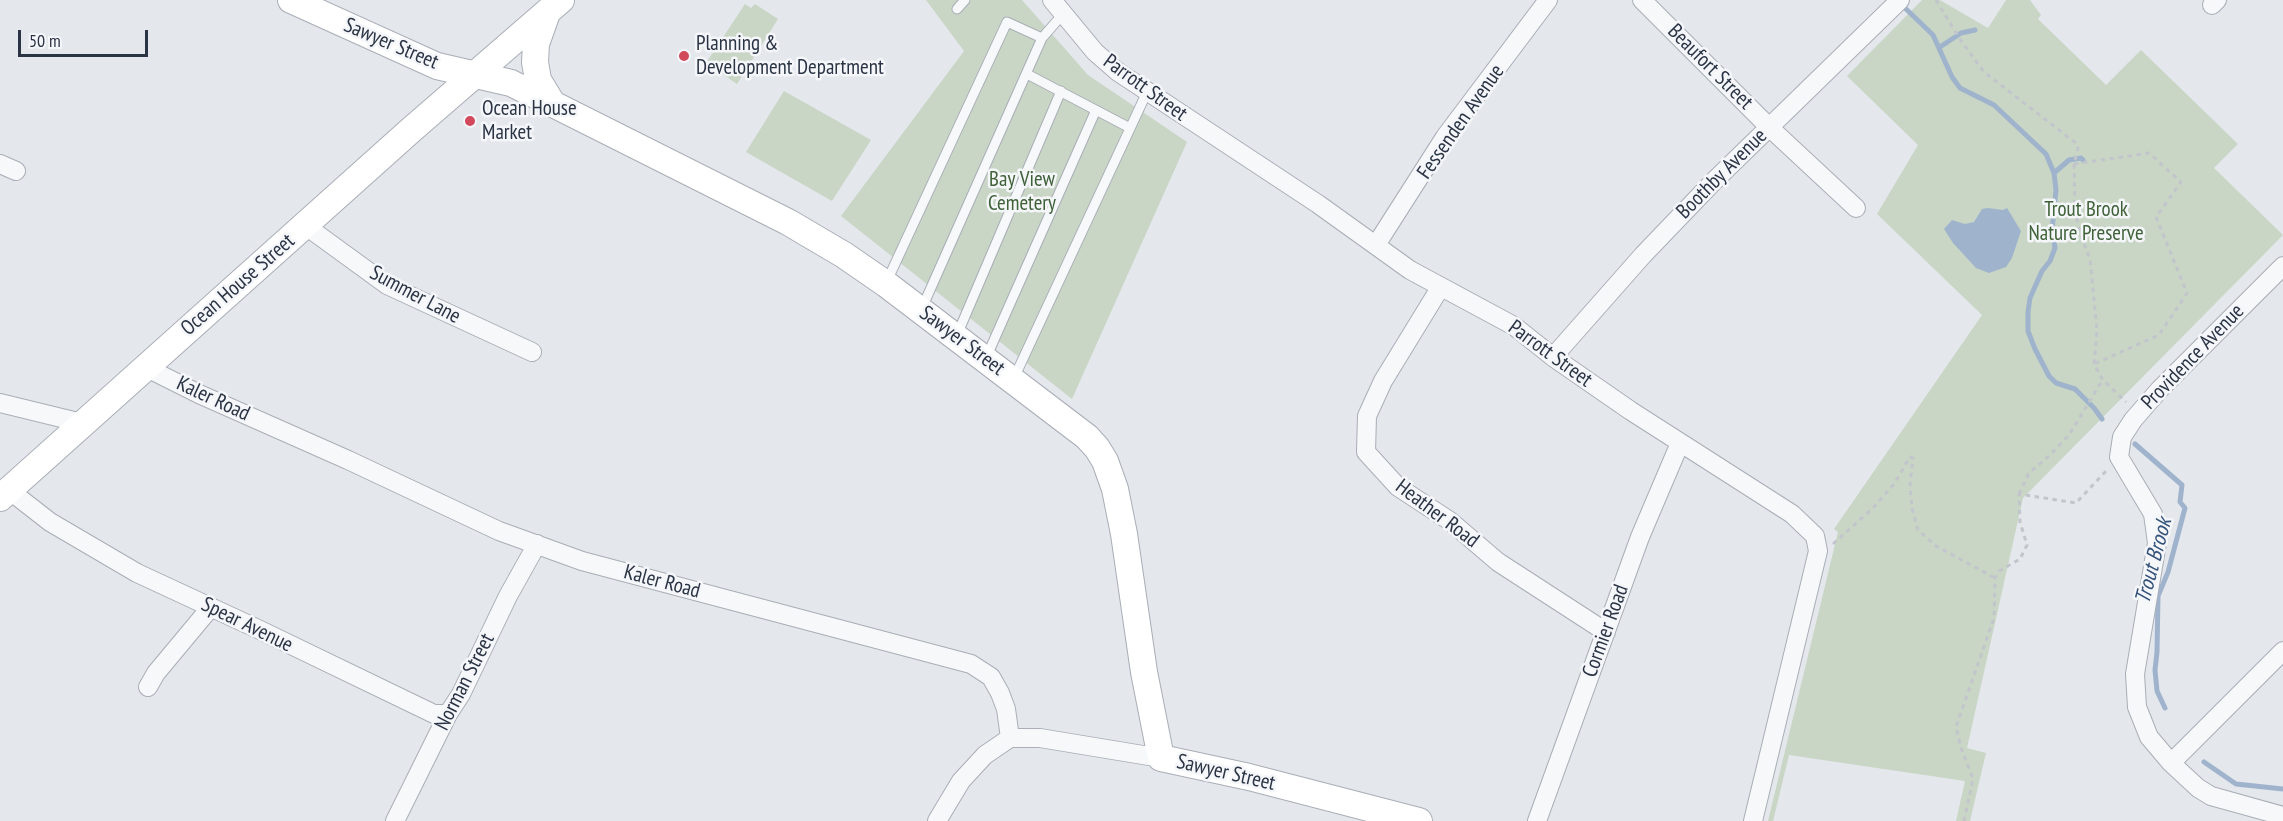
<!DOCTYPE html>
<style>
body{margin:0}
#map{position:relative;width:2283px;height:821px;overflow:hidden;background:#e4e7ec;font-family:"PT Sans Narrow",sans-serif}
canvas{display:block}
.scale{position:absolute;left:18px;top:30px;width:130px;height:27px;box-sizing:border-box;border:3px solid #2b3445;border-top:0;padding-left:8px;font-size:18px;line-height:21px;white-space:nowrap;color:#2b3445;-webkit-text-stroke:4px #f4f6f9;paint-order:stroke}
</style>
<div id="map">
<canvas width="2283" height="821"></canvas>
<div class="scale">50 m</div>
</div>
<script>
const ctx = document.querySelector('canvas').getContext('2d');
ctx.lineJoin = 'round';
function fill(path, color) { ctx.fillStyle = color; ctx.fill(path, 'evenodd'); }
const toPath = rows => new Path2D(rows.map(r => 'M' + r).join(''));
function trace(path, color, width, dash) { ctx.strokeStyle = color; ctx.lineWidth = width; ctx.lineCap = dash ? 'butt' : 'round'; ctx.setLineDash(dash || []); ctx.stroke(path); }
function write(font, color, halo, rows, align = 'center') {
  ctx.font = font + ' "PT Sans Narrow",sans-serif'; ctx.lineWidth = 5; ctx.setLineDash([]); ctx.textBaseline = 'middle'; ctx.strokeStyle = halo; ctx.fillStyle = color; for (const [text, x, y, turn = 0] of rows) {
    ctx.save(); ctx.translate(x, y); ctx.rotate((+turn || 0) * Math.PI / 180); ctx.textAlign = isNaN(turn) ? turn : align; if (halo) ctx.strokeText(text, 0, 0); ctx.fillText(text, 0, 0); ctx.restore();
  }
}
const green = toPath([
 [926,0,1022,0,1088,75,1187,142,1072,399,841,216,964,51],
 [1922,0,1940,0,1988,28,2006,0,2030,0,2041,15,2038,19,2106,85,2141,50,2238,144,2214,168,2283,235,2023,498,1967,748,1986,753,1970,821,1956,821,1965,781,1789,755,1773,821,1768,821,1838,532,1834,529,1982,315,1877,214,1918,145,1847,76],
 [745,4,751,8,755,4,778,19,737,84,706,63],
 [784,91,871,140,832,201,746,152]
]);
const water = toPath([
 [1988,208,2003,210,2007,208,2021,231,2012,258,2006,267,1989,273,1976,268,1953,243,1944,229,1952,220,1965,224,1974,222,1982,209]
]);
const stream = toPath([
 [1904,7,1933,35,1952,77,1960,88,1994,105,2046,154,2054,173,2056,190,2052,230,2055,248,2050,261,2042,271,2030,298,2028,312,2028,331,2035,349,2049,376,2056,383,2075,389,2094,408,2102,419],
 [1940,47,1961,33,1975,30],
 [2054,173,2069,160,2081,158,2083,160],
 [2135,444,2182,485,2180,502,2185,508,2168,572,2158,596,2157,652,2155,670,2157,691,2165,708],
 [2204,762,2236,784,2283,789]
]);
const path = toPath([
 [1936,0,1961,41,1984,72,2077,144,2078,148,2074,164,2075,210,2080,233,2090,259,2097,330,2094,364,2103,380,2126,402],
 [2074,164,2149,153,2181,182,2156,217,2187,293,2159,335,2094,364],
 [2019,494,2029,473,2050,455,2069,435,2102,381],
 [1833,544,1873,508,1894,484,1910,457,1913,458,1910,485,1912,508,1918,530,1936,546,1995,578],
 [1964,821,1973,779,1961,748,1956,727,1994,618,1995,578,1999,571,2020,559,2027,545,2020,522,2019,494,2076,503,2107,470]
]);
const lane = toPath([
 [957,9,965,0],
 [1027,74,1130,128],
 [887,281,1007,22,1042,38],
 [922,308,1042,38,1063,14],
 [957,335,1061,91],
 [986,358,1096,110],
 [1014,378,1147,92]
]);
const street = toPath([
 [1052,0,1095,52,1118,72,1318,204,1410,270,1514,326,1553,357,1631,411,1792,514,1815,536,1818,551,1753,821],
 [1642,0,1769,127,1856,208],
 [2212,5,2217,0],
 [0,164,16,171],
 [306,226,387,285,532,352],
 [1376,245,1445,137,1548,0],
 [2283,266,2160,389,2133,420,2122,437,2119,457,2153,514,2157,543,2135,674,2137,707,2149,737,2171,763,2198,788,2211,796,2283,816],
 [1440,288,1383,381,1367,416,1366,452,1398,487,1450,521,1498,562,1606,632],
 [1553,357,1643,255,1714,181,1900,0],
 [145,367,199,394,348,460,499,531,582,561,971,664,991,677,1000,693,1006,709,1010,738],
 [0,403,82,423],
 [9,490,50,522,137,573,260,630,434,714,448,714],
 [148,687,156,673,211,607],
 [1010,738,1040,738,1161,758],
 [2171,763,2283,651],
 [395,821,448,714,461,694,508,596,537,544],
 [937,821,961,781,985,755,1010,738],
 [1537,821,1640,537,1680,443]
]);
const secondary = toPath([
 [291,0,437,66,511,83,788,222,844,255,886,284,1087,437,1097,448,1105,461,1115,489,1124,534,1144,672,1161,758,1249,777,1419,821],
 [547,13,536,44,535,62,538,80,552,103],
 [0,498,411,130,561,0]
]);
const markers = [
 [684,56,6,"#d1495b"],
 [470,121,6,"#d1495b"]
];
const streetNames = [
 ["Sawyer Street",391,44,23],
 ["Beaufort Street",1710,67,45],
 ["Parrott Street",1145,88,36],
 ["Fessenden Avenue",1461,122,-55],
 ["Boothby Avenue",1722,174,-45],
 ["Ocean House Street",238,285,-41],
 ["Summer Lane",415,295,28],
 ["Sawyer Street",962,341,37],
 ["Parrott Street",1550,354,36],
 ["Providence Avenue",2193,357,-46],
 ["Kaler Road",213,399,25],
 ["Heather Road",1437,514,37],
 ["Kaler Road",662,582,15],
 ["Spear Avenue",247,625,26],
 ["Cormier Road",1606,631,-70],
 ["Norman Street",465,682,-63],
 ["Sawyer Street",1226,773,13]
];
const poiNames = [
 ["Planning &",696,44],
 ["Development Department",696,68],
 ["Ocean House",482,109],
 ["Market",482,133]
];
const parkNames = [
 ["Bay View",1022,180],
 ["Cemetery",1022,204],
 ["Trout Brook",2086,210],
 ["Nature Preserve",2086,234]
];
const waterNames = [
 ["Trout Brook",2154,561,-75]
];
fill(green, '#c9d6c5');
fill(water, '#9fb4cc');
trace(stream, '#9fb4cc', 5);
trace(lane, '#a9aeb7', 11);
trace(street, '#a9aeb7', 20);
trace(secondary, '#a9aeb7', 28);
trace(path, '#c2c5cb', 3, [4.5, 4.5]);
trace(lane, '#f7f8fa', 9);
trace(street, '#f7f8fa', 18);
trace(secondary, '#fff', 26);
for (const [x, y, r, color] of markers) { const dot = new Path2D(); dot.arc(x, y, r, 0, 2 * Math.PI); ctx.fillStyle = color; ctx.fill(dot); trace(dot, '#f4f6f9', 2); }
write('21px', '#2b3445', '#f4f6f9', streetNames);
write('21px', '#2b3445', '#f4f6f9', poiNames, 'left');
write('21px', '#3f6138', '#f4f6f9', parkNames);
write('italic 22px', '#34527a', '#f4f6f9', waterNames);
</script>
